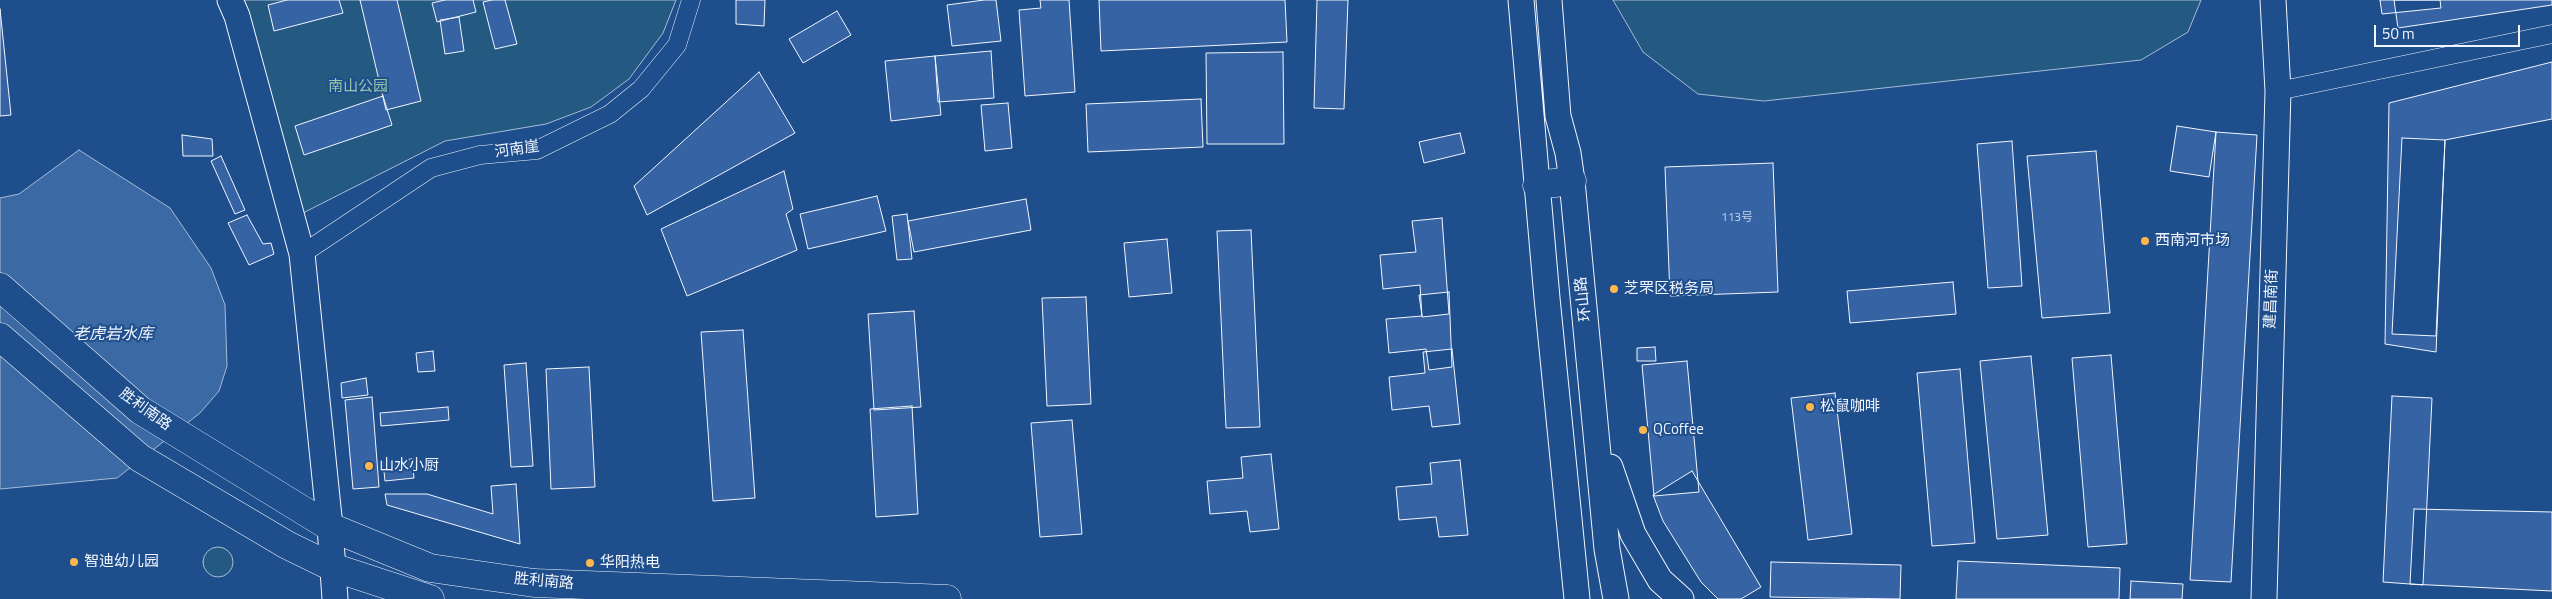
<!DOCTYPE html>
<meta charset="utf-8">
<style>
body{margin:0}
#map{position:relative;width:2552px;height:599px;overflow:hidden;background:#1f4e8c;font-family:"Titillium Web",sans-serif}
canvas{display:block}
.scale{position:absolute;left:2374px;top:25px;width:146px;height:22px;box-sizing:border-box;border:2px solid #f2f6ff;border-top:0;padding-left:6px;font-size:15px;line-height:18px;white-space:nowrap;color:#f2f6ff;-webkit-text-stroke:4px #1f4e8c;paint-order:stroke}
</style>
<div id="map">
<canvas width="2552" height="599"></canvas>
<div class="scale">50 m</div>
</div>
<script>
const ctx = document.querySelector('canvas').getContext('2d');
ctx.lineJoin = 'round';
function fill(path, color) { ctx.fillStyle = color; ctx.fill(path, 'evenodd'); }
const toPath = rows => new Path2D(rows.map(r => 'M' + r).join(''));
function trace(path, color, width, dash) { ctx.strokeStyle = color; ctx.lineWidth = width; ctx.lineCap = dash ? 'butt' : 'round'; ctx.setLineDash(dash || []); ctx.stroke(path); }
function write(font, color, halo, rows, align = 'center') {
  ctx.font = font + ' "Titillium Web","Noto Sans SC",sans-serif'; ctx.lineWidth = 4; ctx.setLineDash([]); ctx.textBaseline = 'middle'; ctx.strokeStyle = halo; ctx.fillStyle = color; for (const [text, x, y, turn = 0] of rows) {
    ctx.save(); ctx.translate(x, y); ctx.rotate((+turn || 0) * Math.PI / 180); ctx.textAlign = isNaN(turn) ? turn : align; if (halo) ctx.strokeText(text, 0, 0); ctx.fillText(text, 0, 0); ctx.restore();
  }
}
const green = toPath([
 [240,0,676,0,663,33,629,79,591,107,546,124,445,141,301,214,240,0],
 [1613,0,2201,0,2188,32,2141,60,1764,101,1698,94,1643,52,1613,0],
 '203 562a15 15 0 1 1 30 0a15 15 0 1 1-30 0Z'
]);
const water = toPath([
 [79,150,170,208,211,268,225,305,227,366,219,391,200,413,117,478,0,489,0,198,19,194,79,150]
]);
const building = toPath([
 [287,0,339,0,343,13,274,31,268,5,287,0],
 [360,0,397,0,421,101,386,110,360,0],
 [445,0,473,0,476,12,437,22,432,3,445,0],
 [492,0,505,0,517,44,495,49,483,2,492,0],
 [736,0,765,0,764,26,736,24,736,0],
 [984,0,996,0,1001,41,952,46,947,5,984,0],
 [1040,0,1069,0,1075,92,1025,96,1019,10,1041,8,1040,0],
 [1099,0,1285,0,1287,42,1101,51,1099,0],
 [1317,0,1348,0,1344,109,1314,108,1317,0],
 [2380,0,2440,0,2441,8,2382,14,2380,0],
 [2394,0,2552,0,2552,5,2398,28,2394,0],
 [0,9,11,115,0,116,0,9],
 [837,11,851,35,803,63,789,39,837,11],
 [459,17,464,51,445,54,440,20,459,17],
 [991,51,994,98,938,102,935,56,991,51],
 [1283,52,1284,144,1207,144,1206,53,1283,52],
 [935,56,941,115,891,121,885,61,935,56],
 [2552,62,2552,119,2445,140,2436,352,2385,344,2389,103,2552,62],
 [759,72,795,133,647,215,634,186,759,72],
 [383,96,392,125,304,155,295,126,383,96],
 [1201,99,1203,147,1088,152,1086,104,1201,99],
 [1008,103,1012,148,985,151,981,105,1008,103],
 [2177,126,2216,132,2209,177,2170,171,2177,126],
 [2216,132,2257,135,2231,582,2190,580,2216,132],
 [1460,133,1465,153,1424,163,1419,142,1460,133],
 [182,135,212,139,213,156,183,156,182,135],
 [2402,138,2445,140,2436,336,2392,334,2402,138],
 [2012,141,2022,286,1988,288,1977,144,2012,141],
 [2096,151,2110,313,2042,318,2027,156,2096,151],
 [221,156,245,210,235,214,211,161,221,156],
 [1773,163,1778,292,1670,296,1665,167,1773,163],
 [784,171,793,209,786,214,797,250,687,296,661,229,784,171],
 [877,196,886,231,808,249,800,214,877,196],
 [1026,199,1031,230,914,252,908,221,1026,199],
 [907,214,912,259,897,260,892,216,907,214],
 [247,215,263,244,271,243,274,254,249,265,228,223,247,215],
 [1442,218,1449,314,1422,317,1420,285,1383,289,1380,255,1416,252,1412,221,1442,218],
 [1251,230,1260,427,1226,428,1217,231,1251,230],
 [1167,239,1172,293,1129,297,1124,243,1167,239],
 [1953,282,1956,314,1850,323,1847,291,1953,282],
 [1449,292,1452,367,1429,370,1426,349,1389,353,1386,319,1422,316,1419,295,1449,292],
 [1086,297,1091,404,1047,406,1042,298,1086,297],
 [914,311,921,407,874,410,868,314,914,311],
 [743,330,755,498,713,501,701,332,743,330],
 [1655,347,1656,361,1637,361,1637,348,1655,347],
 [1452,349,1460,424,1432,427,1429,406,1392,410,1389,377,1425,373,1423,352,1452,349],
 [433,351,435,371,418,372,416,353,433,351],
 [2111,355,2127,544,2088,547,2072,358,2111,355],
 [2031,356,2048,535,1997,539,1980,361,2031,356],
 [1687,361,1699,492,1654,496,1642,365,1687,361],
 [526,363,533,466,511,467,504,365,526,363],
 [589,367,595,487,551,489,546,369,589,367],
 [1960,369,1975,543,1932,546,1917,373,1960,369],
 [366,378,368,395,342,398,341,383,366,378],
 [1835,393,1852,534,1808,540,1791,398,1835,393],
 [2392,396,2432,398,2423,585,2383,582,2392,396],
 [372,397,379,487,353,489,345,400,372,397],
 [912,406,918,514,876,517,870,409,912,406],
 [448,407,449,420,381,426,380,413,448,407],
 [1072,420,1082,534,1040,537,1031,423,1072,420],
 [1271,454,1279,529,1250,532,1247,511,1210,514,1207,481,1243,478,1241,457,1271,454],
 [412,459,414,478,385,481,383,462,412,459],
 [1460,460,1468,535,1439,537,1436,517,1399,520,1396,487,1432,484,1430,463,1460,460],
 [1692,471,1761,587,1741,599,1718,599,1701,582,1663,521,1653,495,1692,471],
 [516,484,520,544,387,505,385,494,427,494,493,514,491,486,516,484],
 [2414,509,2552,512,2552,591,2410,584,2414,509],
 [1958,561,2120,568,2119,599,1956,599,1958,561],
 [1771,562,1901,565,1900,599,1770,597,1771,562],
 [2131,581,2183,584,2182,599,2130,599,2131,581]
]);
const street = toPath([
 [2278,91,2552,34],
 [302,254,431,168,480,155,537,150,610,114,641,89,677,45,691,0]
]);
const secondary = toPath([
 [230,0,237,16,302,254,330,527,335,599],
 [1521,0,1547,298,1577,599],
 [1549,0,1558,116,1568,153,1572,181,1607,549,1616,599],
 [1610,467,1633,534,1660,580,1681,599],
 [2264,599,2278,91,2273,0]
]);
const primary = toPath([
 [1537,185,1572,181],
 [0,287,140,410,330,527,430,568,534,583,947,599],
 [0,337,140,458,287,545,332,567,430,599]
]);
const markers = [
 [2145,241,5,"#ffb74d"],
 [1614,289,5,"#ffb74d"],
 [1810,407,5,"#ffb74d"],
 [1643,430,5,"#ffb74d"],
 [369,466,5,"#ffb74d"],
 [74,562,5,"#ffb74d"],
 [590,563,5,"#ffb74d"]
];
const numberNames = [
 ["113号",1737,218]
];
const parkNames = [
 ["南山公园",358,87]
];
const streetNames = [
 ["河南崖",517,150,-8],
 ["环山路",1584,299,-96],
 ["建昌南街",2272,299,-88],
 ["胜利南路",145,410,36],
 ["胜利南路",544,582,5]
];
const poiNames = [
 ["西南河市场",2155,241],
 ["芝罘区税务局",1624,289],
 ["松鼠咖啡",1820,407],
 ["QCoffee",1653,430],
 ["山水小厨",379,466],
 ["智迪幼儿园",84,562],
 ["华阳热电",600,563]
];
const waterNames = [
 ["老虎岩水库",113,335]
];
fill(green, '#245a82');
trace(green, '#a8bbd7', 1);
fill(water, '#3b69a3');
trace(water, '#a8bbd7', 1);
fill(building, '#3563a3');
trace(building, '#f2f6ff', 1);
trace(street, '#f2f6ff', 19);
trace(secondary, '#f2f6ff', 27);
trace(primary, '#f2f6ff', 29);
trace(street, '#1f4e8c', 18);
trace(secondary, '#1f4e8c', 25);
trace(primary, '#1f4e8c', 28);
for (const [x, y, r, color] of markers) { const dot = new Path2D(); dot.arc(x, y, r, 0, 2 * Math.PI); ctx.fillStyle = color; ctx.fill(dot); trace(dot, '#1f4e8c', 2); }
write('12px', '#c3d1e8', null, numberNames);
write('15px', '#97c8a6', '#1f4e8c', parkNames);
write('15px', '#f2f6ff', '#1f4e8c', streetNames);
write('15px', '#f2f6ff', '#1f4e8c', poiNames, 'left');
write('italic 16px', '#f2f6ff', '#1f4e8c', waterNames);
</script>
